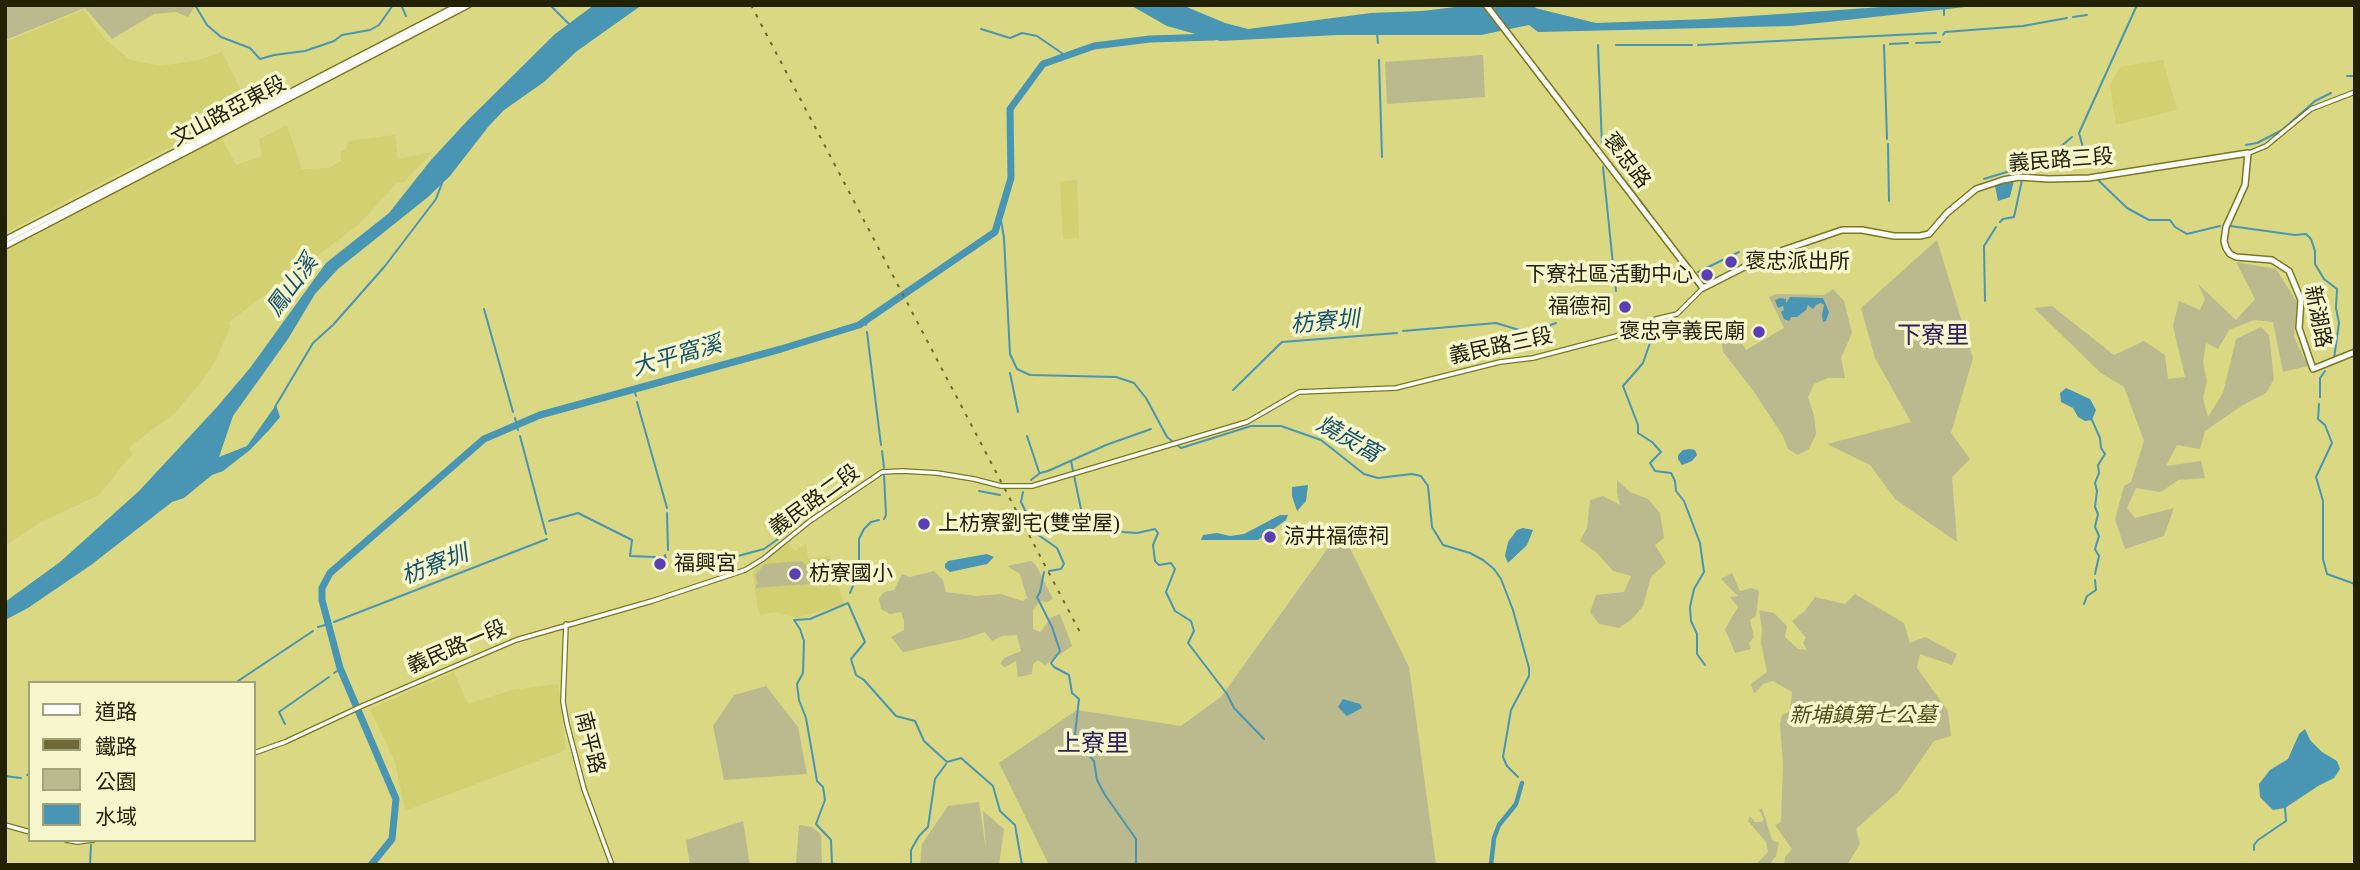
<!DOCTYPE html>
<meta charset="utf-8">
<style>
body{margin:0}
#map{position:relative;width:2360px;height:870px;overflow:hidden;background:#dad883;font-family:"Times New Roman","Noto Sans TC",serif}
canvas{display:block}
.frame{position:absolute;inset:0;border:7px solid #232200;pointer-events:none}
.legend{position:absolute;left:28px;top:681px;width:228px;height:161px;box-sizing:border-box;background:#f7f7cd;border:2px solid #a2a27b;margin:0;padding:9px 12px;list-style:none;font-size:21px;color:#232200}
.legend li{display:flex;align-items:center;gap:14px;height:35px}
.legend b{width:35px;border:2px solid #a2a27b}
</style>
<div id="map">
<canvas width="2360" height="870"></canvas>
<div class="frame"></div>
<ul class="legend">
<li><b style="height:9px;background:#fff"></b>道路</li>
<li><b style="height:9px;background:#6c6b35"></b>鐵路</li>
<li><b style="height:19px;background:#baba8e"></b>公園</li>
<li><b style="height:19px;background:#4895b4"></b>水域</li>
</ul>
</div>
<script>
const ctx = document.querySelector('canvas').getContext('2d');
ctx.lineJoin = 'round';
function fill(path, color) { ctx.fillStyle = color; ctx.fill(path, 'evenodd'); }
const toPath = rows => new Path2D(rows.map(r => 'M' + r).join(''));
function trace(path, color, width, dash) { ctx.strokeStyle = color; ctx.lineWidth = width; ctx.lineCap = dash ? 'butt' : 'round'; ctx.setLineDash(dash || []); ctx.stroke(path); }
function write(font, color, halo, rows, align = 'center') {
  ctx.font = font + ' "Times New Roman","Noto Sans TC",serif'; ctx.lineWidth = 7; ctx.setLineDash([]); ctx.textBaseline = 'middle'; ctx.strokeStyle = halo; ctx.fillStyle = color; for (const [text, x, y, turn = 0] of rows) {
    ctx.save(); ctx.translate(x, y); ctx.rotate((+turn || 0) * Math.PI / 180); ctx.textAlign = isNaN(turn) ? turn : align; if (halo) ctx.strokeText(text, 0, 0); ctx.fillText(text, 0, 0); ctx.restore();
  }
}
const built = toPath([
 [84,10,105,39,130,60,160,66,199,60,222,52,249,107,221,120,5,233,5,42],
 [2163,60,2177,110,2116,125,2110,85,2120,67],
 [287,125,302,169,329,168,341,161,341,151,346,149,348,141,395,135,398,159,432,152,404,182,397,183,358,225,229,322,230,327,216,360,201,382,175,413,129,447,132,454,99,495,41,522,5,546,5,248,221,137,236,165,262,156,259,139],
 [1077,180,1079,238,1063,239,1060,182],
 [788,543,795,551,806,543,808,558,830,556,844,604,797,618,774,612,759,615,752,567],
 [454,672,468,704,512,690,558,684,566,750,405,811,395,762,370,709]
]);
const green = toPath([
 [5,5,195,5,195,6,188,17,176,12,154,14,112,39,85,8,5,40],
 [1483,55,1485,97,1387,104,1385,62],
 [1937,240,1973,358,1951,433,1970,459,1952,477,1957,542,1895,499,1870,465,1827,444,1911,422,1875,358,1861,308],
 [2236,262,2276,269,2297,302,2294,337,2308,366,2283,372,2273,322,2254,320,2229,330,2218,349,2206,343,2203,362,2207,381,2203,398,2208,417,2223,393,2236,339,2261,327,2269,335,2274,379,2266,393,2243,405,2205,431,2200,449,2177,445,2166,466,2201,461,2205,478,2178,480,2161,492,2136,488,2127,508,2135,518,2174,508,2164,536,2125,549,2115,519,2124,486,2131,482,2144,441,2124,387,2101,373,2034,308,2052,306,2114,355,2144,341,2165,355,2168,379,2185,377,2173,326,2179,301,2200,310,2205,299,2198,284,2236,320,2255,299],
 [1833,289,1844,301,1852,333,1841,358,1845,378,1828,378,1814,384,1808,397,1814,415,1816,434,1809,449,1798,455,1788,449,1783,436,1752,389,1723,352,1722,343,1737,335,1746,350,1784,328,1769,297,1776,294,1824,295],
 [1617,480,1630,492,1648,499,1660,513,1664,538,1655,545,1666,563,1651,577,1643,606,1632,619,1619,628,1599,624,1590,612,1596,595,1624,592,1631,576,1613,571,1597,553,1580,541,1587,528,1590,500,1603,496,1620,505,1617,493],
 [1341,530,1409,667,1436,865,1049,865,999,763,1077,710,1181,726,1221,697],
 [830,559,832,582,756,588,756,585,758,584,755,575,765,564,801,561,809,568,809,561],
 [1031,561,1036,565,1053,599,1047,602,1040,601,1033,610,1033,629,1041,632,1050,618,1060,614,1072,646,1045,665,1038,660,1033,664,1032,674,1018,677,1016,661,1005,667,1000,664,1004,658,1021,651,1017,635,1002,636,992,641,985,632,964,639,903,652,891,637,904,630,904,621,901,612,890,614,881,609,879,598,884,592,894,590,902,574,910,577,934,571,943,580,946,592,977,596,1001,594,1023,601,1027,598,1020,574,1007,566],
 [1732,573,1740,591,1752,588,1759,591,1756,616,1750,620,1754,637,1749,643,1751,649,1735,653,1725,629,1738,607,1730,597,1738,596,1721,579],
 [1855,594,1904,623,1910,643,1925,637,1957,654,1952,665,1920,654,1917,668,1948,711,1951,736,1934,741,1900,790,1856,829,1860,844,1847,865,1784,865,1785,857,1792,849,1775,825,1781,822,1783,764,1780,724,1782,715,1790,711,1792,692,1773,681,1763,684,1754,694,1751,684,1767,672,1761,643,1762,629,1759,610,1774,613,1787,626,1785,637,1798,649,1807,650,1803,643,1806,638,1792,621,1805,611,1815,597,1845,604],
 [766,686,798,727,807,774,724,780,713,726,734,695],
 [979,802,986,849,983,811,1004,829,999,865,920,865,922,844,948,806],
 [1762,808,1772,840,1779,843,1776,856,1769,865,1755,865,1768,852,1766,842,1748,821,1750,816,1755,822,1762,822,1764,819,1759,810],
 [743,821,750,865,690,865,686,840],
 [799,825,812,827,821,835,822,865,796,865]
]);
const water = toPath([
 [594,5,642,5,577,51,544,82,504,110,488,127,450,176,428,197,338,269,315,294,288,339,233,416,219,457,247,446,276,405,280,417,270,429,250,450,223,471,212,475,184,498,172,502,91,565,28,608,5,620,5,602,60,562,139,491,217,407,250,368,326,263,389,213,431,160,468,120,555,34],
 [1130,5,1182,5,1225,23,1248,29,1371,13,1422,11,1472,5,1538,5,1535,8,1596,23,1707,19,1911,5,1984,5,1791,26,1538,32,1529,25,1481,35,1337,35,1220,41,1167,26],
 [2014,180,2010,197,1998,201,1995,186,2002,182],
 [1790,297,1823,298,1829,312,1826,321,1823,322,1822,315,1824,305,1821,303,1816,305,1813,309,1808,305,1806,310,1797,317,1791,317,1789,321,1784,319,1781,312,1784,310,1783,306,1778,308,1775,300,1780,298,1786,299,1786,303],
 [2066,388,2090,399,2096,410,2092,420,2085,421,2078,417,2073,408,2061,402,2060,393],
 [1690,449,1695,450,1697,455,1692,461,1682,465,1678,459,1678,455,1683,450],
 [1308,485,1306,501,1297,511,1292,496,1292,487],
 [1280,515,1288,515,1286,520,1258,540,1201,540,1203,535,1217,533,1230,536,1244,534],
 [1523,528,1533,530,1527,545,1508,563,1505,556,1508,542,1517,530],
 [987,554,994,557,987,564,950,572,945,568,945,564,948,561],
 [1343,699,1360,704,1362,708,1347,716,1338,707],
 [2305,729,2310,740,2322,752,2337,761,2340,769,2334,778,2318,786,2285,808,2273,810,2260,797,2259,784,2270,770,2288,759,2299,734]
]);
const stream = toPath([
 [195,5,207,25,221,37,250,48,260,59,274,55,305,51,334,41,342,35,370,30,379,25,393,5],
 [401,5,406,16],
 [550,5,569,24],
 [1944,5,1944,15],
 [2073,17,2087,15],
 [981,29,1010,38,1022,33,1037,36,1066,56],
 [1377,34,1378,43],
 [1943,35,1945,32,2023,26,2067,18],
 [1916,43,1940,42],
 [1890,44,1908,43],
 [1598,45,1602,145],
 [1616,45,1692,45],
 [1698,45,1936,33],
 [1884,45,1887,139],
 [1379,60,1382,157],
 [2347,76,2355,76],
 [1888,144,1889,201],
 [2246,145,2257,143,2282,130,2315,101,2331,93],
 [1611,163,1649,212],
 [2088,166,2079,133,2137,5],
 [1603,167,1614,274],
 [2027,174,2027,169,2052,154,2072,137],
 [1984,179,2013,170,2027,169],
 [2098,180,2127,208,2149,220,2170,220,2175,227,2187,234,2220,226],
 [1000,214,1004,238,1010,354,1017,369,1030,375,1116,377,1134,383,1146,398,1167,437,1181,448,1251,426,1281,426,1321,440,1364,474,1378,478,1412,474,1421,476,1428,486,1432,527,1443,545,1470,553,1483,560,1494,569,1501,579,1513,610,1529,668,1529,676,1511,710,1503,757,1507,766,1518,777],
 [2000,222,2003,219,2014,217,2022,180],
 [2230,226,2295,235,2306,234,2311,239,2315,251,2315,264,2324,279,2337,289,2336,308,2339,323,2334,359],
 [1685,260,1695,273],
 [1698,272,1739,252],
 [1615,281,1616,291],
 [1621,281,1687,277],
 [1985,301,1984,246,1996,227],
 [484,309,513,412],
 [865,320,866,325],
 [1647,327,1652,337,1643,363,1623,386,1638,425,1638,433,1652,442,1661,452,1650,463,1655,471,1671,473,1675,481,1676,491,1684,501,1700,543,1704,572,1694,589,1690,607,1691,621,1697,634,1697,654,1705,665],
 [1403,331,1496,323,1529,333,1556,323],
 [867,332,881,445],
 [1010,373,1018,412],
 [634,390,636,396],
 [1233,390,1282,342,1397,333],
 [2320,397,2320,378,2325,371],
 [637,402,667,508],
 [2319,404,2318,419,2325,425,2332,443,2316,477,2323,501,2323,559,2327,574,2355,584],
 [275,407,313,343,333,325,385,266,436,199,442,183],
 [515,418,518,430],
 [2092,420,2100,438,2101,448,2105,454,2098,465,2099,473,2095,483,2097,491,2095,507,2098,514,2095,527,2099,536,2095,549,2099,556,2095,574],
 [520,436,546,534],
 [1027,436,1039,472],
 [882,451,884,468],
 [1071,461,1083,519,1090,524,1102,524,1123,532,1137,533,1155,529,1158,533,1153,545,1155,561,1159,565,1171,563,1175,569,1166,592,1175,611,1191,621,1194,631,1188,643,1227,694,1234,708,1264,739],
 [1031,480,1040,473,1048,471,1106,445,1151,429],
 [979,491,1000,495],
 [1023,492,1021,502,1037,534,1057,548,1064,564,1061,569,1049,571],
 [667,513,668,550],
 [884,519,886,515,884,475],
 [549,521,578,513,632,540,630,556,655,557],
 [665,555,664,557,666,557],
 [673,557,738,556,764,549,788,532],
 [1044,572,1040,592,1037,597,1052,627,1060,651,1051,663,1054,667,1069,675,1072,693,1079,699,1075,734,1082,747,1094,761,1097,780,1105,795,1136,839,1136,865],
 [850,593,859,571,859,539,864,529,871,522,879,520],
 [2084,604,2087,596,2096,590,2095,580],
 [334,622,547,539],
 [318,627,329,624],
 [334,673,340,669],
 [235,683,313,631],
 [285,724,279,712,329,677],
 [27,775,30,774],
 [5,776,21,778],
 [2254,850,2254,845,2258,840,2286,821,2285,808],
 [90,865,91,845],
 [832,865,831,840,816,824,825,800,823,787,817,781,806,718,799,700,797,684,803,673,804,641,800,629,794,620,810,619,848,603,865,642,851,659,856,675,864,680,896,716,915,721,924,741,947,762,961,758,993,786,1000,811,1015,825,1022,865],
 [911,865,911,850,919,836,928,827,935,779,946,764]
]);
const canal = toPath([
 [1491,865,1494,838,1499,825,1516,804,1522,783]
]);
const river = toPath([
 [371,865,392,839,396,799,340,668,322,600,322,588,330,573,484,439,540,415,781,349,859,325,995,232,1011,178,1010,109,1043,64,1094,46,1150,39,1214,37]
]);
const minor = toPath([
 [2249,153,2266,146,2311,109,2355,92],
 [566,624,563,702,567,724,584,789,612,865],
 [254,753,285,742,362,706,516,640,652,601,745,570,763,559,810,521,882,472,903,471,937,473,974,479,1001,486,1032,486,1247,422,1299,392,1396,388,1500,362,1533,358,1613,337,1631,332,1656,319,1677,314,1703,288],
 [5,825,30,832],
 [66,840,77,842,93,840]
]);
const major = toPath([
 [1486,5,1703,288,1766,256,1842,230,1862,230,1894,236,1920,236,1929,234,1947,213,1976,189,2003,180,2019,177,2049,179,2089,178,2248,153,2245,185,2226,227,2224,241,2226,248,2230,254,2236,257,2272,260,2289,271,2301,300,2299,328,2313,369,2355,352],
 [5,240,459,5],
 [5,246,468,5]
]);
const rail = toPath([
 [751,5,1082,636]
]);
const markers = [
 [1731,262,7,"#593eb6"],
 [1707,275,7,"#593eb6"],
 [1625,307,7,"#593eb6"],
 [1759,332,7,"#593eb6"],
 [924,524,7,"#593eb6"],
 [1270,537,7,"#593eb6"],
 [660,564,7,"#593eb6"],
 [795,574,7,"#593eb6"]
];
const streetNames = [
 ["文山路亞東段",229,112,-28],
 ["褒忠路",1626,161,53],
 ["義民路三段",2061,161,-4],
 ["新湖路",2317,317,79],
 ["義民路三段",1501,347,-12],
 ["義民路二段",815,501,-36],
 ["義民路一段",457,648,-23],
 ["南平路",589,743,76]
];
const poiNames = [
 ["褒忠派出所",1745,262],
 ["下寮社區活動中心",1693,275,"right"],
 ["福德祠",1611,307,"right"],
 ["褒忠亭義民廟",1745,332,"right"],
 ["上枋寮劉宅(雙堂屋)",938,524],
 ["涼井福德祠",1284,537],
 ["福興宮",674,564],
 ["枋寮國小",809,574]
];
const parkNames = [
 ["新埔鎮第七公墓",1863,716]
];
const waterNames = [
 ["鳳山溪",293,286,-54],
 ["枋寮圳",1325,323,-5],
 ["大平窩溪",677,357,-16],
 ["燒炭窩",1348,440,30],
 ["枋寮圳",435,566,-21]
];
const quarterNames = [
 ["下寮里",1933,337],
 ["上寮里",1093,745]
];
fill(built, '#d2d071');
fill(green, '#baba8e');
fill(water, '#4895b4');
trace(stream, '#4895b4', 2);
trace(canal, '#4895b4', 4.5);
trace(river, '#4895b4', 7);
trace(minor, '#7b781f', 6);
trace(major, '#7b781f', 8);
trace(minor, '#fff', 3.5);
trace(major, '#fff', 5);
trace(rail, '#6c6b35', 2, [3.5, 7]);
for (const [x, y, r, color] of markers) { const dot = new Path2D(); dot.arc(x, y, r, 0, 2 * Math.PI); ctx.fillStyle = color; ctx.fill(dot); trace(dot, '#f7f7cd', 2.5); }
write('21px', '#232200', '#f7f7cd', streetNames);
write('21px', '#232200', '#f7f7cd', poiNames, 'left');
write('italic 21px', '#4e4d19', '#f7f7cd', parkNames);
write('italic 23px', '#16546b', '#f7f7cd', waterNames);
write('24px', '#2d225d', '#f7f7cd', quarterNames);
</script>
